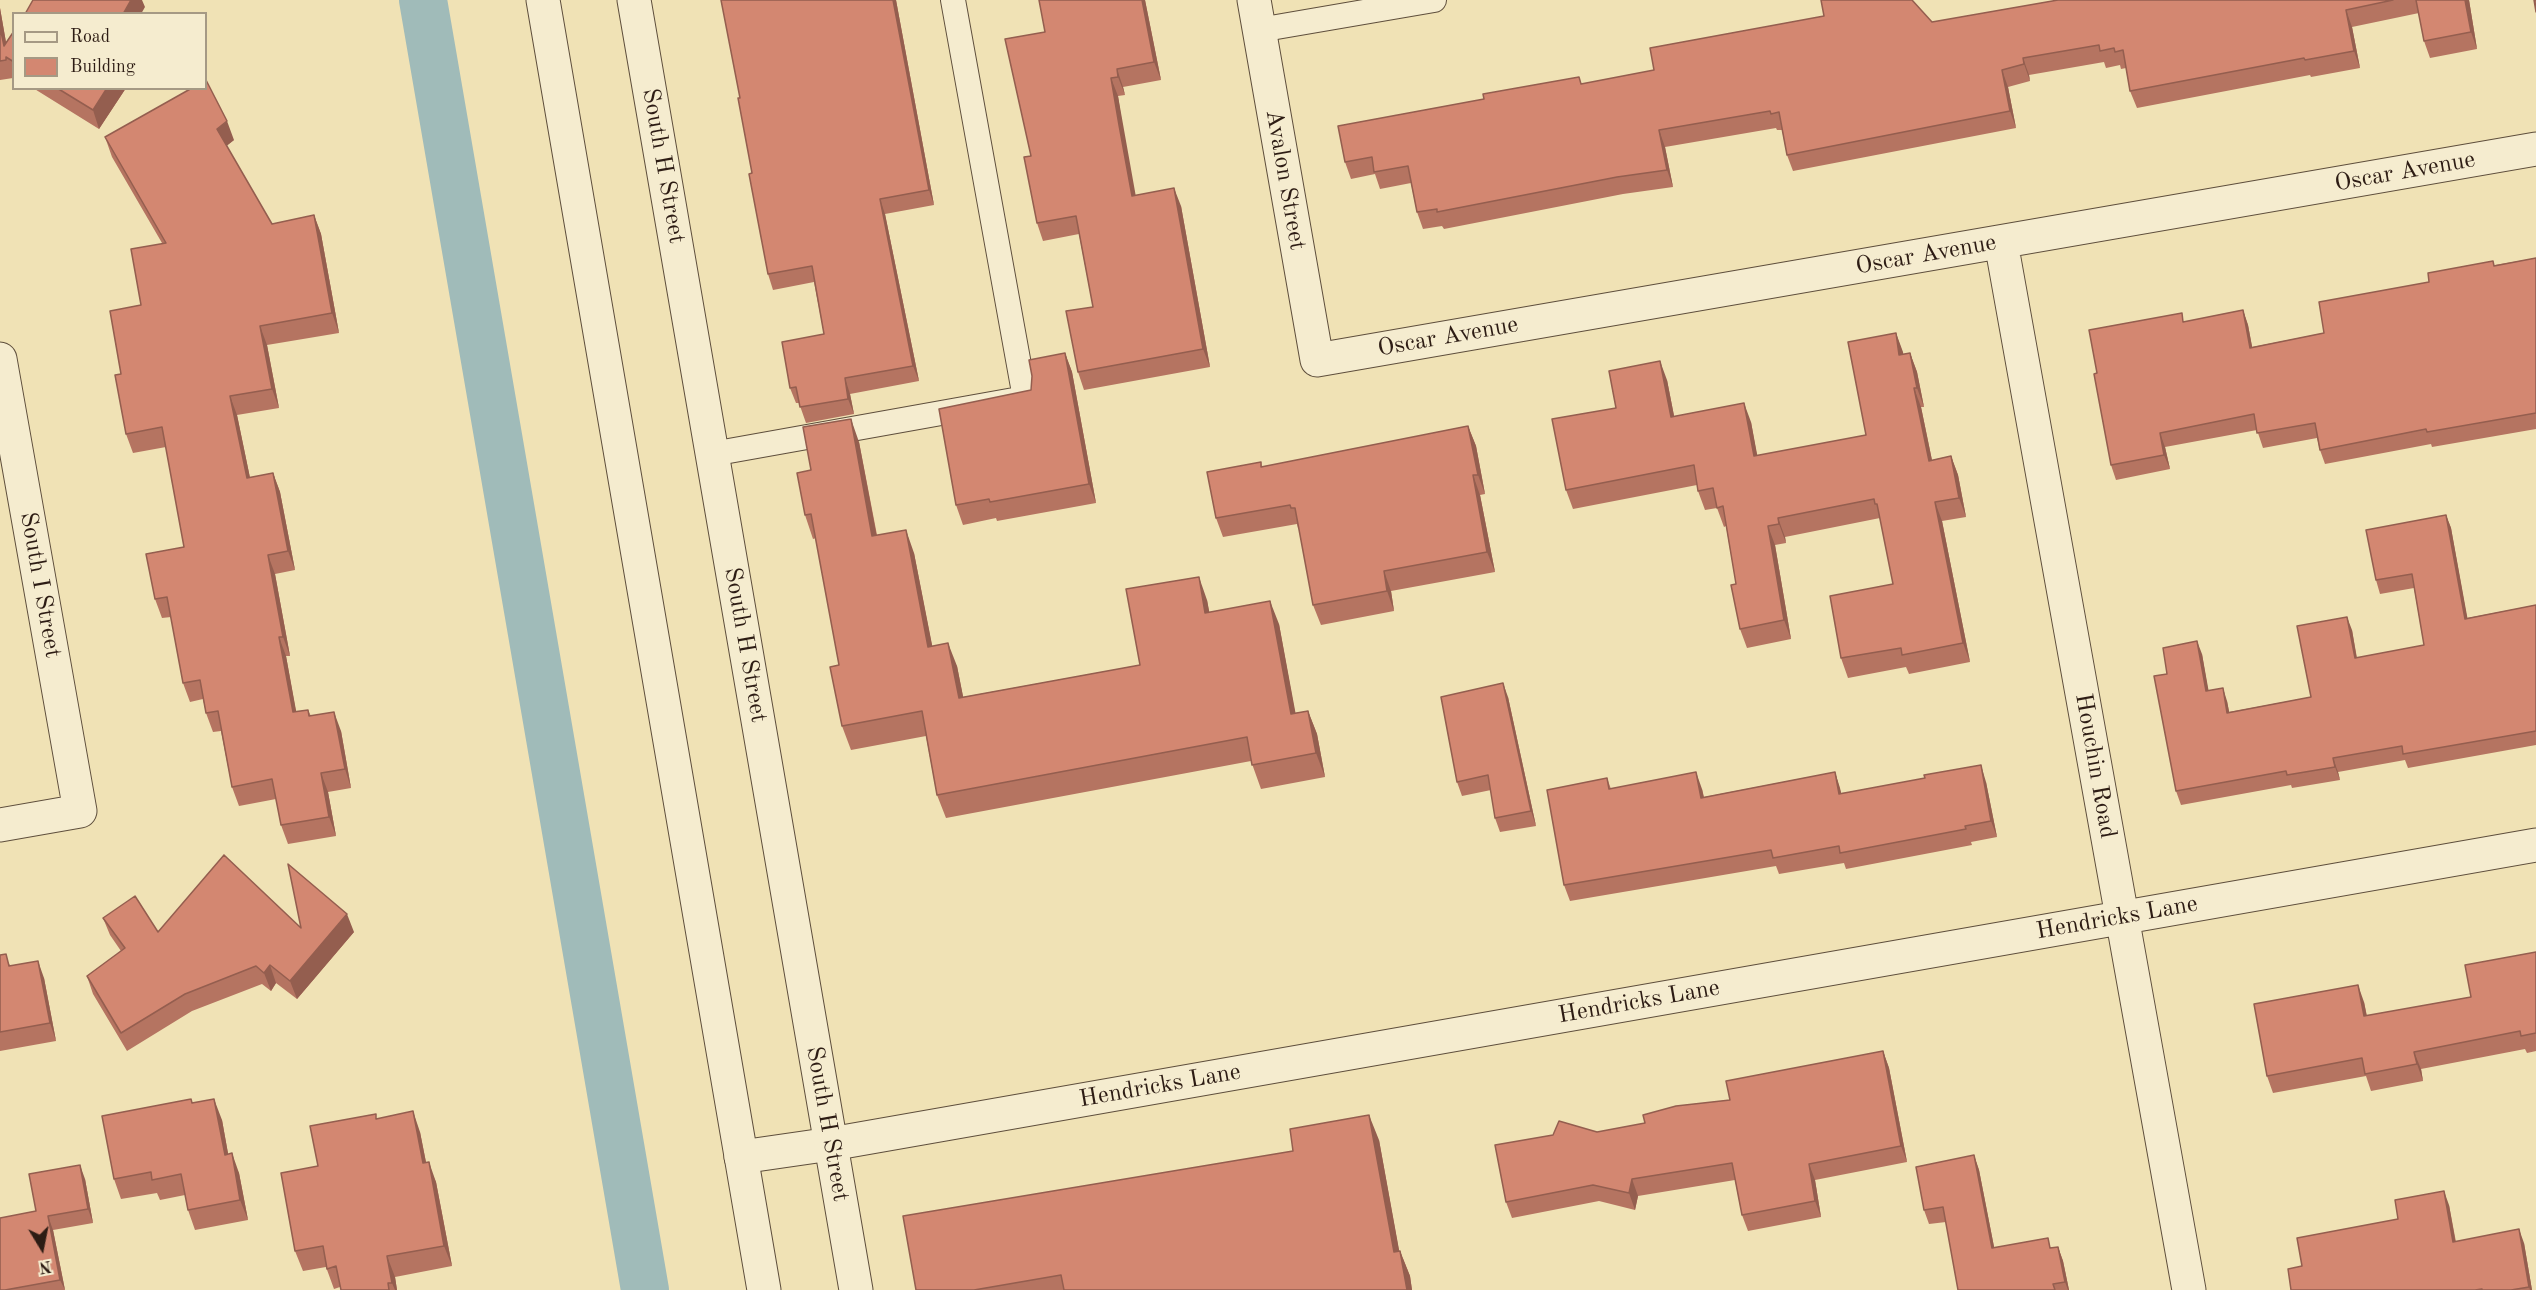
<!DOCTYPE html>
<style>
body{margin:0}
#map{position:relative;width:2536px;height:1290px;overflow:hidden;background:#f0e2b5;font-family:"Old Standard TT",serif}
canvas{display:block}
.legend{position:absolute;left:12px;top:12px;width:195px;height:78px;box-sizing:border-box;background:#f5eccf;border:2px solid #a59984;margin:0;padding:8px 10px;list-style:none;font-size:18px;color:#2d1c14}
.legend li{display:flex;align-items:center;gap:12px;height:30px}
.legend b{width:30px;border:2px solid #a59984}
.north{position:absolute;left:12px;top:1218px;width:60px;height:60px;-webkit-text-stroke:4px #f5eccf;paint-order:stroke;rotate:170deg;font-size:16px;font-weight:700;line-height:24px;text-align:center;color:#2d1c14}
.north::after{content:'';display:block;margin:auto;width:21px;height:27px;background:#2d1c14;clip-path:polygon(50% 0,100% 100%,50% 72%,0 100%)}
</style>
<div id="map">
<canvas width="2536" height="1290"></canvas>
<ul class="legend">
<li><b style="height:8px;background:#f5eccf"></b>Road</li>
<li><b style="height:16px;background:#d38771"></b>Building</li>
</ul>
<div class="north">N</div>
</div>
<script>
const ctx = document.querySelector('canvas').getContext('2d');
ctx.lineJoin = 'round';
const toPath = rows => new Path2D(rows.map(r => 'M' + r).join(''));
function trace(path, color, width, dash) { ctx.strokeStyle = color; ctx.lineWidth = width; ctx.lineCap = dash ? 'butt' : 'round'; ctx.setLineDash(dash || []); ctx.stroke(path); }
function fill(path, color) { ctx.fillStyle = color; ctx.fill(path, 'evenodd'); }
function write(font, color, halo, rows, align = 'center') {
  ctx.font = font + ' "Old Standard TT",serif'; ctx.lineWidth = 6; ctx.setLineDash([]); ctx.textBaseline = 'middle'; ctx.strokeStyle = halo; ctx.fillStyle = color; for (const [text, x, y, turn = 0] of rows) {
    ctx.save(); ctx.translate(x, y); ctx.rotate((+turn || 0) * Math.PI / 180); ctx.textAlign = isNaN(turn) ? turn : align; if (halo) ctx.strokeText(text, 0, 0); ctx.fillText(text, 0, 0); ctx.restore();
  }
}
const canal = toPath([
 [423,0,645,1290]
]);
const service = toPath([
 [1259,30,1434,0],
 [712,454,1025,398,953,0]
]);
const minor = toPath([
 [1254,0,1317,360,2536,149],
 [2001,242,2189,1290],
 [0,359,80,811,0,825],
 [741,1157,831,1144,2536,845]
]);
const tertiary = toPath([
 [543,0,764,1290],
 [634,0,856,1290]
]);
const wall = toPath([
 [896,0,934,205,885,214,919,381,850,394,854,414,806,423,799,403,796,403,790,388,824,334,814,282,773,290,768,274,740,98],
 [1145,0,1161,80,1123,87,1125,95,1118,96,1125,143,1135,195,1181,206,1210,367,1084,390,1078,372,1093,307,1079,234,1043,241,1037,223,1031,156,1045,32],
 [2058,0,2469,0,2477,49,2430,58,2424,41,2419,13,2352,27,2360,68,2311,77,2310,75,2137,108,2130,91,2126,68,2121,69,2120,65,2106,68,2104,62,2029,75,2030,81,2008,87,2016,128,1793,171,1787,155,1782,130,1777,130,1776,128,1665,147,1673,187,1623,194,1444,229,1442,226,1423,229,1417,212,1411,183,1380,189,1375,174,1351,179,1345,162,1582,84],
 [0,8,6,42,14,31,14,77,12,76,13,78,0,80],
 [33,88,126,88,99,129],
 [105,137,234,140,226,146,272,224,314,215,321,234,339,333,267,345,279,408,237,415,250,478,273,473,280,492,295,570,275,574,290,656,286,656,296,712,308,710,311,716,341,731,351,788,328,792,336,836,288,844,281,825,276,799,239,806,232,787,221,731,213,732,206,713,203,699,190,702,183,683,171,617,162,618,155,599,184,547,166,447,133,453,126,434,121,374,141,305,162,243,112,157],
 [2536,258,2536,429,2432,447,2431,444,2325,464,2320,450,2317,438,2263,448,2257,430,2165,447,2170,469,2116,480,2111,465,2097,373,2184,322,2243,310,2248,325,2252,347,2324,333,2429,282,2495,265],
 [1896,333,1903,354,1910,353,1917,372,1924,407,1921,407,1932,460,1951,456,1958,475,1966,517,1942,521,1970,662,1909,674,1906,667,1848,678,1841,658,1893,584,1880,518,1785,537,1786,543,1775,545,1791,639,1747,648,1740,629,1736,584,1726,526,1724,527,1717,508,1705,510,1698,491,1697,485,1573,509,1566,490,1667,380,1674,416,1751,422,1757,456,1866,435],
 [1065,353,1072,372,1096,503,997,521,996,518,963,525,956,505,1031,390],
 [1468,426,1476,446,1485,494,1480,495,1495,572,1391,591,1394,611,1321,625,1313,605,1299,528,1298,528,1297,524,1223,537,1216,518,1261,462,1262,467],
 [859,442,877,535,914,553,932,646,957,666,963,697,1140,665,1207,600,1209,612,1279,624,1295,713,1308,711,1317,734,1325,777,1261,789,1251,761,946,818,937,795,926,736,851,750,842,726,839,665,816,538,813,539,805,515,811,470],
 [2446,515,2451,528,2467,618,2536,605,2536,745,2408,768,2405,760,2338,772,2340,780,2292,788,2291,785,2181,805,2176,791,2167,674,2202,654,2208,690,2227,701,2229,712,2311,697,2352,630,2357,658,2424,645,2414,588,2380,594,2376,580],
 [1508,697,1536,826,1500,832,1495,818,1491,790,1462,796,1457,782],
 [1835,772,1841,793,1986,782,1997,837,1971,842,1972,845,1846,869,1844,863,1779,874,1776,866,1570,901,1564,885,1607,778,1611,789,1702,789,1704,797],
 [103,918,158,932,301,928,354,932,297,999,276,983,271,991,262,984,192,1011,127,1051,93,994,87,976,121,951,110,935],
 [2536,952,2536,1051,2527,1053,2525,1049,2421,1069,2423,1081,2371,1091,2366,1076,2273,1093,2267,1076,2364,1002,2367,1016,2471,997],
 [0,955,11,966,44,978,56,1041,0,1051],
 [1883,1051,1889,1068,1907,1162,1815,1180,1821,1217,1748,1231,1742,1215,1735,1180,1638,1196,1635,1210,1599,1201,1512,1218,1506,1202,1597,1132,1645,1123,1730,1100],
 [192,1103,222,1120,228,1154,239,1173,248,1220,195,1230,188,1210,185,1195,160,1200,157,1193,121,1199,114,1179],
 [377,1118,420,1132,426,1162,436,1182,452,1266,395,1277,397,1290,341,1290,340,1287,334,1289,326,1267,303,1271,295,1251,318,1166],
 [1379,1140,1399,1251,1400,1251,1410,1276,1412,1290,916,1290],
 [1974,1155,1979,1170,1994,1247,2052,1248,2058,1247,2063,1261,2069,1290,1958,1290,1946,1222,1929,1224,1924,1210],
 [85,1179,93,1223,53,1230,65,1290,0,1290,36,1211],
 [2449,1205,2456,1242,2524,1243,2532,1290,2291,1290,2302,1266,2398,1219]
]);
const shadedWall = toPath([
 [131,0,142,0,145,7,141,14,123,14],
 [893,0,896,0,934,205,929,190],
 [1142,0,1145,0,1161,80,1154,62],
 [2465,0,2469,0,2477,49,2471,32],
 [0,8,9,60,4,46,0,27],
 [2346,10,2352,27,2360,68,2354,51],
 [2023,58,2029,75,2030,81,2024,64],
 [1117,69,1123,87,1125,95,1118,77],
 [2002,70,2008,87,2016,128,2010,111],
 [1111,78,1118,96,1139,214,1132,196],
 [107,88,126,88,99,129,93,110],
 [227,121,234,140,224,148,217,129],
 [1659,130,1665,147,1673,187,1667,170],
 [1174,188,1181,206,1210,367,1203,349],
 [880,199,885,214,919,381,913,366],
 [314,215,321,234,339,333,332,313],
 [2243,310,2248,325,2255,362,2250,348],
 [260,326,267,345,279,408,272,389],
 [1896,333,1903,352,1906,374,1899,355],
 [1065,353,1072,372,1096,503,1089,484],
 [1910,353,1917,372,1924,407,1917,388],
 [1660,361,1667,380,1678,436,1671,417],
 [845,378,850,394,854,414,848,399],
 [1914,388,1921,407,1936,480,1929,461],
 [230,396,237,415,254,497,247,478],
 [1744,403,1751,422,1761,475,1754,456],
 [851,419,859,442,881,559,872,536],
 [1468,426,1476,446,1485,494,1478,475],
 [2160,433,2165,447,2170,469,2164,455],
 [1951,456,1958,475,1966,517,1959,498],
 [273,473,280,492,295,570,288,551],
 [1473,475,1480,495,1495,572,1487,552],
 [1935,502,1942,521,1970,662,1963,643],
 [2446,515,2451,528,2470,632,2465,619],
 [1778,518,1785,537,1786,543,1779,524],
 [1768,526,1775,545,1791,639,1784,620],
 [906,530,914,553,937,670,928,647],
 [268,555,275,574,290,656,283,637],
 [1384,571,1391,591,1394,611,1387,591],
 [1199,577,1207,600,1214,636,1205,613],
 [1270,601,1279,624,1300,737,1291,714],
 [2347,617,2352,630,2359,672,2355,658],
 [279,637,286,656,300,732,293,712],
 [2197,641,2202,654,2211,704,2206,691],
 [948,643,957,666,968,721,959,698],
 [1503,683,1508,697,1536,826,1531,811],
 [2223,688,2227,701,2232,726,2227,713],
 [1308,711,1317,734,1325,777,1316,753],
 [334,712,341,731,351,788,345,769],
 [2333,758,2338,772,2340,780,2335,767],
 [1981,765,1986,782,1997,837,1991,821],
 [1696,772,1702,789,1707,814,1701,798],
 [1835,772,1840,788,1845,810,1839,794],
 [321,773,328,792,336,836,329,817],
 [347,914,354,932,297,999,290,981],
 [38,961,44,978,56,1041,50,1023],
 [270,965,276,983,271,991,264,973],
 [2358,985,2364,1002,2370,1034,2364,1016],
 [1883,1051,1889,1068,1907,1162,1901,1146],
 [2414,1052,2421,1069,2423,1081,2417,1064],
 [214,1099,222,1120,232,1175,225,1155],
 [413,1111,420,1132,430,1183,423,1163],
 [1369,1115,1379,1140,1404,1277,1394,1252],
 [232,1153,239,1173,248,1220,240,1200],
 [1974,1155,1979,1170,1997,1262,1992,1248],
 [429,1162,436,1182,452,1266,444,1246],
 [1809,1164,1815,1180,1821,1217,1815,1201],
 [80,1165,85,1179,93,1223,88,1209],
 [1632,1179,1638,1196,1635,1210,1629,1193],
 [2444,1191,2449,1205,2458,1256,2453,1242],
 [48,1216,53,1230,65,1290,60,1280],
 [2519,1229,2524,1243,2532,1290,2530,1290,2529,1287],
 [2058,1247,2063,1261,2069,1290,2068,1290,2065,1282],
 [1400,1251,1410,1276,1412,1290,1407,1290],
 [387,1256,395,1277,397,1290,395,1290,392,1283]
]);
const building = toPath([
 [33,0,131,0,123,14,25,14,33,0],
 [721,0,893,0,929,190,880,199,913,366,845,378,848,399,800,407,796,387,790,388,782,342,824,334,812,266,768,274,749,174,752,173,738,98,740,98,721,0],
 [1039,0,1142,0,1154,62,1117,69,1118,77,1111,78,1119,125,1132,196,1174,188,1203,349,1078,372,1066,311,1093,307,1076,216,1037,223,1024,157,1031,156,1005,39,1045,32,1039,0],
 [1821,0,1912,0,1932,22,2058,0,2393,0,2346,10,2354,51,2305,60,2304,58,2130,91,2123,50,2115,52,2114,48,2100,51,2099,45,2023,58,2024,64,2002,70,2010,111,1787,155,1779,112,1771,114,1770,111,1659,130,1667,170,1617,177,1437,212,1437,209,1417,212,1408,166,1374,172,1372,157,1345,162,1338,126,1484,99,1483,94,1579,77,1581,84,1654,70,1650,48,1824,16,1821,0],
 [2416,0,2465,0,2471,32,2424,41,2416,0],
 [2534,0,2536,0,2536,12,2534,0],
 [0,27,4,46,14,31,14,62,6,57,6,60,0,61,0,27],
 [206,80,227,121,217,129,272,224,314,215,332,313,260,326,272,389,230,396,247,478,273,473,288,551,268,555,283,637,279,637,293,712,308,710,309,716,334,712,345,769,321,773,329,817,281,825,272,779,232,787,218,711,206,713,200,680,183,683,167,597,155,599,146,554,184,547,162,427,126,434,115,375,121,374,110,311,141,305,131,249,166,243,105,137,192,88,206,88,206,80],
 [57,88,107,88,93,110,57,88],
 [2536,258,2536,413,2427,432,2426,429,2320,450,2315,423,2257,433,2254,414,2160,433,2164,455,2111,465,2094,374,2097,373,2089,330,2182,313,2183,322,2243,310,2250,348,2324,333,2319,302,2429,282,2428,273,2493,261,2494,266,2536,258],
 [1896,333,1899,355,1910,353,1917,388,1914,388,1929,461,1951,456,1959,498,1935,502,1963,643,1902,655,1901,648,1841,658,1830,596,1893,584,1877,504,1875,504,1874,499,1778,518,1779,524,1768,526,1784,620,1740,629,1731,585,1736,584,1723,506,1717,508,1713,488,1698,491,1694,465,1566,490,1552,419,1616,408,1609,371,1660,361,1671,417,1744,403,1754,456,1866,435,1848,342,1896,333],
 [1065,353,1089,484,990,502,989,499,956,505,939,409,1031,390,1032,376,1029,360,1065,353],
 [851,419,872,536,906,530,928,647,948,643,959,698,1140,665,1126,589,1199,577,1205,613,1270,601,1291,714,1308,711,1316,753,1252,765,1247,737,937,795,922,711,842,726,830,667,839,665,811,514,805,515,797,473,811,470,803,427,851,419],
 [1468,426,1478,475,1473,475,1487,552,1384,571,1387,591,1313,605,1295,508,1291,508,1290,505,1216,518,1207,472,1261,462,1261,467,1468,426],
 [2446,515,2465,619,2536,605,2536,731,2403,754,2402,746,2333,758,2335,767,2287,775,2286,771,2176,791,2154,676,2167,674,2163,648,2197,641,2206,691,2223,688,2227,713,2311,697,2297,626,2347,617,2355,658,2424,645,2412,574,2376,580,2366,530,2446,515],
 [1503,683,1531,811,1495,818,1488,775,1457,782,1441,697,1503,683],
 [1981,765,1991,821,1965,826,1966,829,1840,853,1839,846,1773,858,1771,850,1564,885,1547,790,1607,778,1609,789,1696,772,1701,798,1835,772,1839,794,1925,778,1924,775,1981,765],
 [224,855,301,928,288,864,347,914,290,981,270,965,264,973,256,966,185,994,121,1033,87,976,125,948,103,918,135,896,158,932,224,855],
 [2536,952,2536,1033,2521,1036,2520,1031,2414,1052,2417,1064,2365,1074,2362,1058,2267,1076,2254,1004,2358,985,2364,1016,2471,997,2465,965,2536,952],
 [6,954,9,966,38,961,50,1023,0,1032,0,955,6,954],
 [1883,1051,1901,1146,1809,1164,1815,1201,1742,1215,1732,1163,1632,1179,1629,1193,1593,1185,1506,1202,1495,1145,1553,1135,1559,1121,1597,1132,1645,1123,1643,1115,1676,1106,1730,1100,1726,1081,1883,1051],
 [191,1099,192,1103,214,1099,225,1155,232,1153,240,1200,188,1210,181,1174,152,1180,151,1172,114,1179,102,1116,191,1099],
 [413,1111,423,1163,429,1162,444,1246,387,1256,392,1283,388,1283,389,1290,341,1290,336,1266,327,1269,323,1246,295,1251,281,1173,318,1166,310,1126,376,1114,376,1119,413,1111],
 [1369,1115,1394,1252,1400,1251,1407,1290,1064,1290,1061,1275,974,1290,916,1290,903,1216,1293,1151,1290,1129,1369,1115],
 [1974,1155,1992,1248,2048,1238,2050,1248,2058,1247,2065,1282,2053,1284,2055,1290,1958,1290,1943,1207,1924,1210,1916,1167,1974,1155],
 [80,1165,88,1209,48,1216,60,1280,5,1290,0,1290,0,1218,36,1211,29,1174,80,1165],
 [2444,1191,2453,1242,2519,1229,2529,1287,2511,1290,2482,1290,2482,1289,2475,1290,2291,1290,2288,1269,2302,1266,2297,1238,2398,1219,2395,1200,2444,1191]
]);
const streetNames = [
 ["South H Street",663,166,80],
 ["Oscar Avenue",2405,172,-10],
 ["Avalon Street",1285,180,80],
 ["Oscar Avenue",1926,255,-10],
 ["Oscar Avenue",1448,337,-10],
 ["South I Street",40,585,80],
 ["South H Street",745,645,80],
 ["Houchin Road",2095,766,80],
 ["Hendricks Lane",2117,918,-10],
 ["Hendricks Lane",1639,1002,-10],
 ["Hendricks Lane",1160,1086,-10],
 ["South H Street",827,1124,80]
];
trace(canal, '#a0bbb9', 48);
trace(service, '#5e4e3c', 26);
trace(minor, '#5e4e3c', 35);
trace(tertiary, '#5e4e3c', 35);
trace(service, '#f5eccf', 24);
trace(minor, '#f5eccf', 33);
trace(tertiary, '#f5eccf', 33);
fill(wall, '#b57461');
fill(shadedWall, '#945e4f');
fill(building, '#d38771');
trace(building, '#945e4f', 1.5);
write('24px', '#2d1c14', '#f5eccf', streetNames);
</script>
